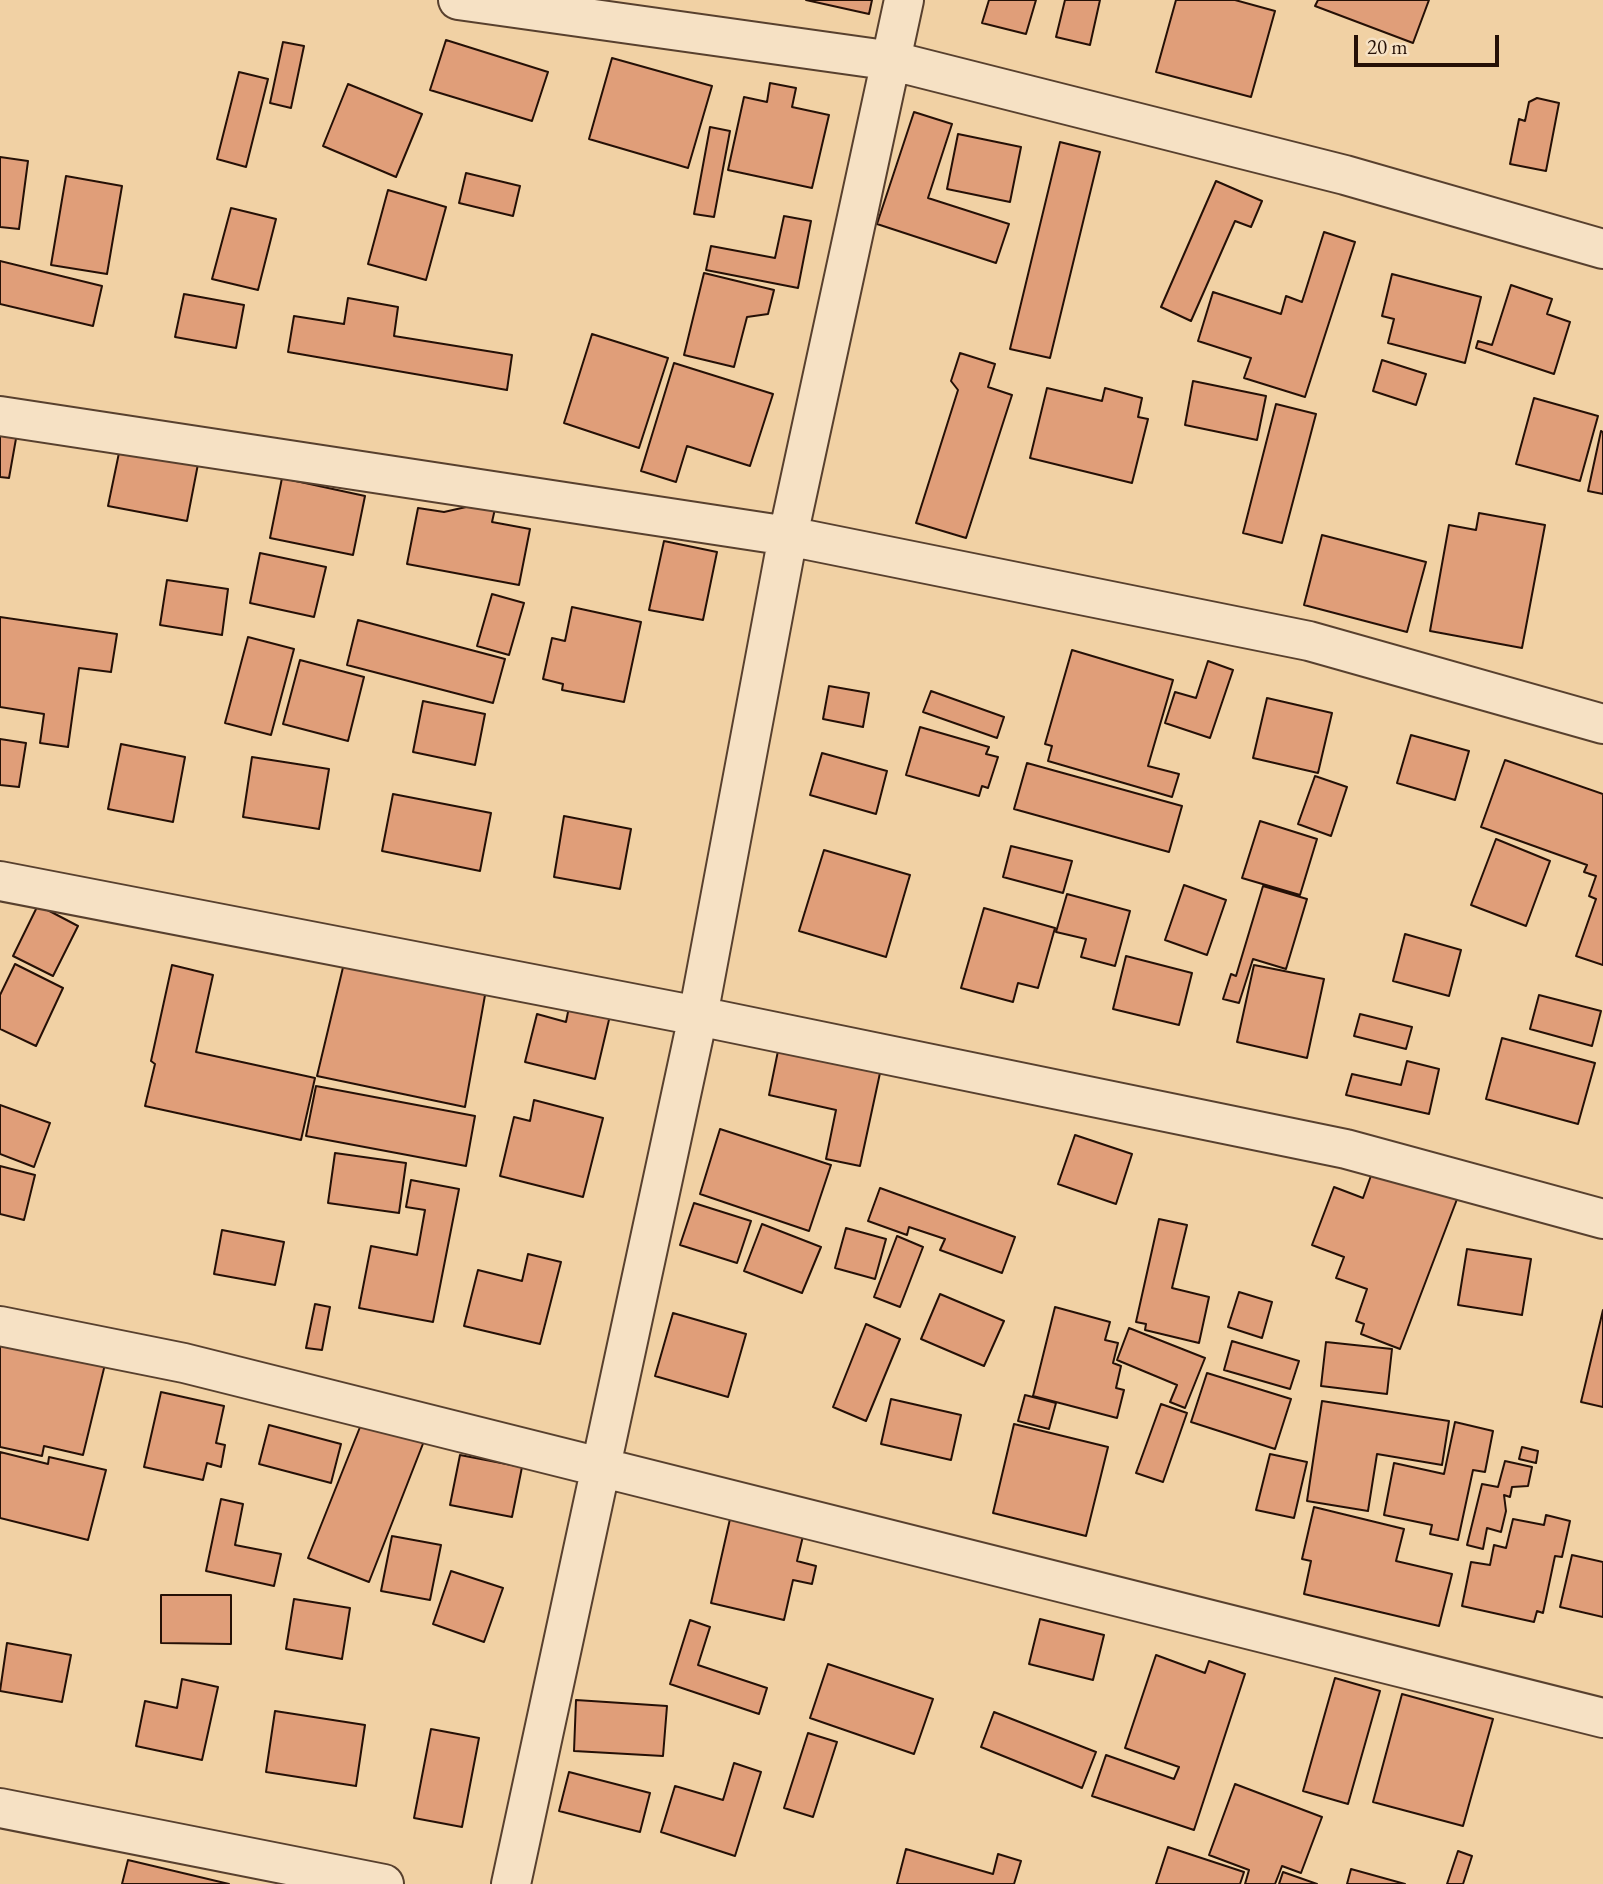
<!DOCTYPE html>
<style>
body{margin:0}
#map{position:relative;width:1603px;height:1884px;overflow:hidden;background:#f1d1a4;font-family:"EB Garamond",serif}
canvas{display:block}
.scale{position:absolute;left:1354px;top:35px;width:145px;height:32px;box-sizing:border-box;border:4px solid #251006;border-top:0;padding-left:9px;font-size:21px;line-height:24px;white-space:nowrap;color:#251006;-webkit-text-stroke:5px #f6e1c4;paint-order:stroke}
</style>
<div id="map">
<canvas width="1603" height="1884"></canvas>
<div class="scale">20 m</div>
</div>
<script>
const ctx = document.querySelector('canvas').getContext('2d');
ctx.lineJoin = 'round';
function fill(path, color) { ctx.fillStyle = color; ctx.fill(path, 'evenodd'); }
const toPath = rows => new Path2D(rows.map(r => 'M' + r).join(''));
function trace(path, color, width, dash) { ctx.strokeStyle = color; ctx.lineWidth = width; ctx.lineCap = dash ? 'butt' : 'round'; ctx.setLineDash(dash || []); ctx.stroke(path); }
const building = toPath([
 [806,0,872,0,869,14,806,0],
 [989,0,1036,0,1026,34,982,23,989,0],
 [1065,0,1100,0,1090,45,1056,37,1065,0],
 [1176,0,1235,0,1275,11,1251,97,1156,72,1176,0],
 [1318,0,1429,0,1413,43,1315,6,1318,0],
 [446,40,548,72,532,121,430,90,446,40],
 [283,42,304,46,291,108,270,103,283,42],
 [612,58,712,86,688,168,589,139,612,58],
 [239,72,268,79,246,167,217,159,239,72],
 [770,83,796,88,792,107,829,115,812,188,728,170,744,97,767,102,770,83],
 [348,84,422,114,396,177,323,146,348,84],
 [1537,98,1559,103,1546,171,1510,164,1519,119,1525,121,1529,102,1537,98],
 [914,112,952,124,928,198,1009,224,996,263,877,224,914,112],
 [710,127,730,131,714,217,694,214,710,127],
 [958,134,1021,147,1010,202,947,189,958,134],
 [1060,142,1100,152,1050,358,1010,349,1060,142],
 [0,157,28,161,19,229,0,227,0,157],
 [466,173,520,186,513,216,459,203,466,173],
 [66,176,122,186,107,274,51,265,66,176],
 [1216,181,1262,201,1251,227,1235,221,1191,321,1161,307,1216,181],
 [388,190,446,207,426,280,368,264,388,190],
 [231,208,276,219,258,290,212,279,231,208],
 [784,216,811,221,798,288,706,270,711,246,775,258,784,216],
 [1324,232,1355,242,1305,397,1244,378,1251,358,1198,341,1213,292,1281,314,1286,296,1302,302,1324,232],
 [0,261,102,286,93,326,0,304,0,261],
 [704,273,774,290,768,314,747,317,734,367,684,355,704,273],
 [1392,274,1481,297,1465,363,1388,343,1394,319,1382,316,1392,274],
 [1511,285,1552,299,1547,314,1570,322,1554,374,1476,348,1478,341,1492,345,1511,285],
 [184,294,244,305,236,348,175,337,184,294],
 [348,298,398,307,394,336,512,355,507,390,288,352,294,316,344,324,348,298],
 [592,334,668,358,639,448,564,423,592,334],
 [960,353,995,364,988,387,1012,395,966,538,916,523,958,390,951,381,960,353],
 [1382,360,1426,374,1416,405,1373,391,1382,360],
 [674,363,773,394,750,466,687,446,676,482,641,471,674,363],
 [1193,381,1266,396,1257,440,1185,425,1193,381],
 [1047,388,1102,401,1105,388,1142,398,1138,417,1148,419,1132,483,1030,458,1047,388],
 [1534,398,1598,416,1580,481,1516,464,1534,398],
 [1276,404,1316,414,1282,543,1243,533,1276,404],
 [0,430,17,433,9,478,0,477,0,430],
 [1601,431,1603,432,1603,494,1588,491,1601,431],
 [120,448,198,464,187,521,108,506,120,448],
 [282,478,365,496,353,555,270,538,282,478],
 [497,500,492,522,530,529,519,585,407,564,418,508,444,512,497,500],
 [1479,513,1545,525,1522,648,1430,631,1449,525,1476,530,1479,513],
 [1322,535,1426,562,1407,632,1304,605,1322,535],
 [664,541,717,552,703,620,649,610,664,541],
 [260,553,326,567,314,617,250,603,260,553],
 [167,580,228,589,222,635,160,625,167,580],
 [492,594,524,603,509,655,477,646,492,594],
 [572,607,641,622,624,702,562,690,563,684,543,679,552,638,565,641,572,607],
 [0,617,117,634,111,672,79,668,68,747,40,743,44,714,0,707,0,617],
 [358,620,505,659,493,703,347,665,358,620],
 [248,637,294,649,271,735,225,723,248,637],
 [1072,650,1173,680,1148,766,1179,774,1172,797,1048,761,1052,746,1045,744,1072,650],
 [300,660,364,677,348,741,283,724,300,660],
 [1208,661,1233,670,1210,738,1165,723,1175,692,1196,698,1208,661],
 [829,686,869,693,863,727,823,719,829,686],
 [931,691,1004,717,997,738,923,712,931,691],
 [1267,698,1332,713,1318,773,1253,758,1267,698],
 [423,701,485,714,475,765,413,752,423,701],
 [920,727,989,747,986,754,998,757,988,788,982,786,979,796,906,775,920,727],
 [1411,735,1469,751,1455,800,1397,783,1411,735],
 [0,739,26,743,19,787,0,785,0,739],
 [121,744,185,757,173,822,108,809,121,744],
 [822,753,887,771,876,814,810,795,822,753],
 [252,757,329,769,319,829,243,817,252,757],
 [1505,760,1603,794,1603,965,1576,956,1596,899,1589,896,1596,876,1584,872,1587,865,1481,827,1505,760],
 [1027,763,1182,806,1169,852,1014,809,1027,763],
 [1315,776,1347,787,1331,836,1298,824,1315,776],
 [393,794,491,813,480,871,382,851,393,794],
 [564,816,631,829,620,889,554,877,564,816],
 [1260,821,1317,839,1300,895,1242,878,1260,821],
 [1496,839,1550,861,1526,926,1471,905,1496,839],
 [1011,846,1072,861,1063,893,1003,877,1011,846],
 [824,850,910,875,886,957,799,931,824,850],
 [1184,885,1226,900,1207,955,1165,940,1184,885],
 [1263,886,1307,899,1286,969,1253,959,1239,1003,1223,999,1231,974,1236,976,1263,886],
 [1067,894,1130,911,1115,966,1081,957,1086,939,1056,932,1067,894],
 [38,905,78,926,53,976,13,956,38,905],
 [984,908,1055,928,1038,988,1018,983,1013,1002,961,988,984,908],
 [1405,934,1461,950,1449,996,1393,981,1405,934],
 [1126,956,1192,973,1179,1025,1113,1009,1126,956],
 [345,959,487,984,465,1107,317,1076,345,959],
 [15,964,63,988,36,1046,0,1029,0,995,15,964],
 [172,965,213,975,196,1052,315,1078,301,1140,145,1106,155,1064,151,1061,172,965],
 [1254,965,1324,979,1307,1058,1237,1042,1254,965],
 [1539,995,1601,1011,1592,1046,1530,1029,1539,995],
 [571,997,612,1007,595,1079,525,1062,537,1014,566,1022,571,997],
 [1360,1014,1412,1027,1406,1049,1354,1036,1360,1014],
 [1502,1038,1595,1063,1578,1124,1486,1099,1502,1038],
 [778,1051,880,1073,860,1166,826,1159,836,1110,769,1095,778,1051],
 [1407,1061,1439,1069,1429,1114,1346,1095,1352,1074,1401,1085,1407,1061],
 [316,1086,475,1116,466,1166,306,1136,316,1086],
 [534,1100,603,1118,583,1197,500,1176,514,1117,530,1121,534,1100],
 [0,1105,50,1123,34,1167,0,1154,0,1105],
 [720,1129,831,1165,809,1231,700,1194,720,1129],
 [1075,1135,1132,1154,1116,1204,1058,1184,1075,1135],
 [335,1153,406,1163,399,1213,328,1203,335,1153],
 [0,1166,35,1175,24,1220,0,1214,0,1166],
 [1373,1170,1459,1194,1400,1349,1361,1334,1364,1324,1356,1321,1367,1289,1336,1278,1344,1257,1312,1245,1334,1187,1363,1198,1373,1170],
 [411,1180,459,1189,433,1322,359,1308,371,1246,417,1255,425,1210,406,1207,411,1180],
 [880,1188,1015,1237,1002,1273,940,1250,945,1239,909,1227,907,1235,868,1221,880,1188],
 [694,1203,751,1221,737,1263,680,1245,694,1203],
 [1159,1219,1187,1225,1172,1288,1209,1297,1199,1343,1145,1330,1146,1324,1136,1322,1159,1219],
 [762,1224,821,1247,802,1293,744,1271,762,1224],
 [846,1228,886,1239,875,1279,835,1268,846,1228],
 [222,1230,284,1242,275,1285,214,1274,222,1230],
 [897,1236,923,1247,900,1307,874,1297,897,1236],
 [1467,1249,1531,1259,1522,1315,1458,1305,1467,1249],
 [528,1254,561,1262,540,1344,464,1326,478,1270,522,1281,528,1254],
 [1239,1292,1272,1302,1262,1338,1228,1327,1239,1292],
 [940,1294,1004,1321,984,1366,921,1339,940,1294],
 [315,1304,330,1307,322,1350,306,1348,315,1304],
 [1055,1307,1110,1322,1105,1340,1118,1343,1113,1363,1121,1366,1116,1388,1124,1390,1117,1418,1033,1396,1055,1307],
 [1603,1310,1603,1407,1581,1402,1603,1310],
 [673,1313,746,1334,728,1397,655,1376,673,1313],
 [866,1324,900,1339,866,1421,833,1407,866,1324],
 [1129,1328,1205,1358,1185,1408,1170,1402,1177,1385,1117,1360,1129,1328],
 [0,1334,106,1360,83,1455,44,1446,42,1456,0,1447,0,1334],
 [1232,1341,1299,1361,1290,1389,1224,1370,1232,1341],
 [1326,1342,1392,1349,1387,1394,1321,1386,1326,1342],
 [1207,1373,1291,1399,1275,1449,1191,1422,1207,1373],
 [161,1392,224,1406,216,1443,225,1445,221,1467,207,1463,203,1480,144,1467,161,1392],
 [1025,1395,1056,1403,1049,1429,1018,1421,1025,1395],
 [891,1399,961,1415,951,1460,881,1444,891,1399],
 [1322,1401,1449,1421,1442,1465,1377,1454,1368,1511,1307,1501,1322,1401],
 [1161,1404,1187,1413,1163,1482,1136,1473,1161,1404],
 [366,1412,426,1436,369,1582,308,1558,366,1412],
 [1455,1422,1493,1431,1485,1472,1473,1470,1458,1540,1430,1534,1432,1525,1384,1515,1394,1463,1444,1474,1455,1422],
 [1014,1424,1108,1447,1086,1536,993,1513,1014,1424],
 [269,1425,341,1444,331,1483,259,1464,269,1425],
 [1522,1447,1538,1451,1536,1463,1519,1459,1522,1447],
 [0,1452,48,1464,49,1457,106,1470,88,1540,0,1518,0,1452],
 [1270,1454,1307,1462,1294,1518,1256,1510,1270,1454],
 [460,1455,522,1467,512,1517,450,1505,460,1455],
 [1505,1461,1532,1467,1528,1486,1512,1487,1510,1497,1504,1495,1506,1511,1501,1532,1487,1528,1483,1549,1467,1545,1482,1484,1498,1487,1505,1461],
 [221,1499,243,1504,235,1545,281,1554,274,1586,206,1571,221,1499],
 [1314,1507,1404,1529,1396,1561,1452,1574,1439,1626,1304,1594,1311,1561,1302,1559,1314,1507],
 [1546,1515,1570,1521,1562,1557,1555,1556,1543,1613,1537,1611,1534,1622,1462,1606,1471,1562,1490,1565,1494,1545,1506,1548,1513,1519,1544,1525,1546,1515],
 [730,1519,803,1536,797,1561,816,1566,812,1584,793,1580,784,1620,711,1603,730,1519],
 [392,1536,441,1545,430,1600,381,1591,392,1536],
 [1572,1555,1603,1562,1603,1617,1560,1607,1572,1555],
 [451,1571,503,1588,484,1642,433,1624,451,1571],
 [161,1595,231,1595,231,1644,161,1643,161,1595],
 [294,1599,350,1608,342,1659,286,1649,294,1599],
 [1040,1619,1104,1635,1093,1680,1029,1664,1040,1619],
 [690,1620,710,1627,698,1665,767,1688,759,1714,670,1684,690,1620],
 [7,1643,71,1655,62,1702,0,1691,7,1643],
 [1156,1655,1205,1673,1209,1661,1245,1674,1194,1830,1092,1796,1106,1755,1174,1779,1179,1767,1125,1748,1156,1655],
 [828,1664,933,1699,914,1754,810,1718,828,1664],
 [1335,1678,1380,1691,1348,1804,1303,1791,1335,1678],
 [182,1679,218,1687,202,1760,136,1746,145,1701,177,1708,182,1679],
 [1402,1694,1493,1719,1463,1826,1373,1802,1402,1694],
 [576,1700,667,1706,663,1756,574,1751,576,1700],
 [275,1711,365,1725,356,1786,266,1772,275,1711],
 [994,1712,1096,1752,1082,1788,981,1747,994,1712],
 [431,1729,479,1738,462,1827,414,1818,431,1729],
 [808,1733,837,1742,813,1817,784,1808,808,1733],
 [734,1763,761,1772,735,1856,661,1832,675,1786,723,1800,734,1763],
 [569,1772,650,1793,640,1832,559,1811,569,1772],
 [1235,1784,1322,1817,1301,1873,1282,1866,1275,1884,1245,1884,1249,1870,1209,1855,1235,1784],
 [1168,1847,1244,1872,1240,1884,1156,1884,1168,1847],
 [906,1849,993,1874,998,1854,1021,1861,1014,1884,897,1884,906,1849],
 [1458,1851,1472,1856,1463,1884,1447,1884,1458,1851],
 [128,1860,229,1884,122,1884,128,1860],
 [1351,1869,1405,1884,1347,1884,1351,1869],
 [1283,1872,1317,1884,1279,1884,1283,1872]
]);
const minor = toPath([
 [458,0,893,61,1345,175,1603,249],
 [0,416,788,536,1309,641,1603,724],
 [0,881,698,1016,1346,1149,1603,1219],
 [0,1326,184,1363,1603,1718],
 [0,1808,384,1884],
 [511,1884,698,1016,788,536,904,0]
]);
fill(building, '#e09e79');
trace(building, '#251006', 2);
trace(minor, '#58402e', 42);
trace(minor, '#f6e1c4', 38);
</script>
